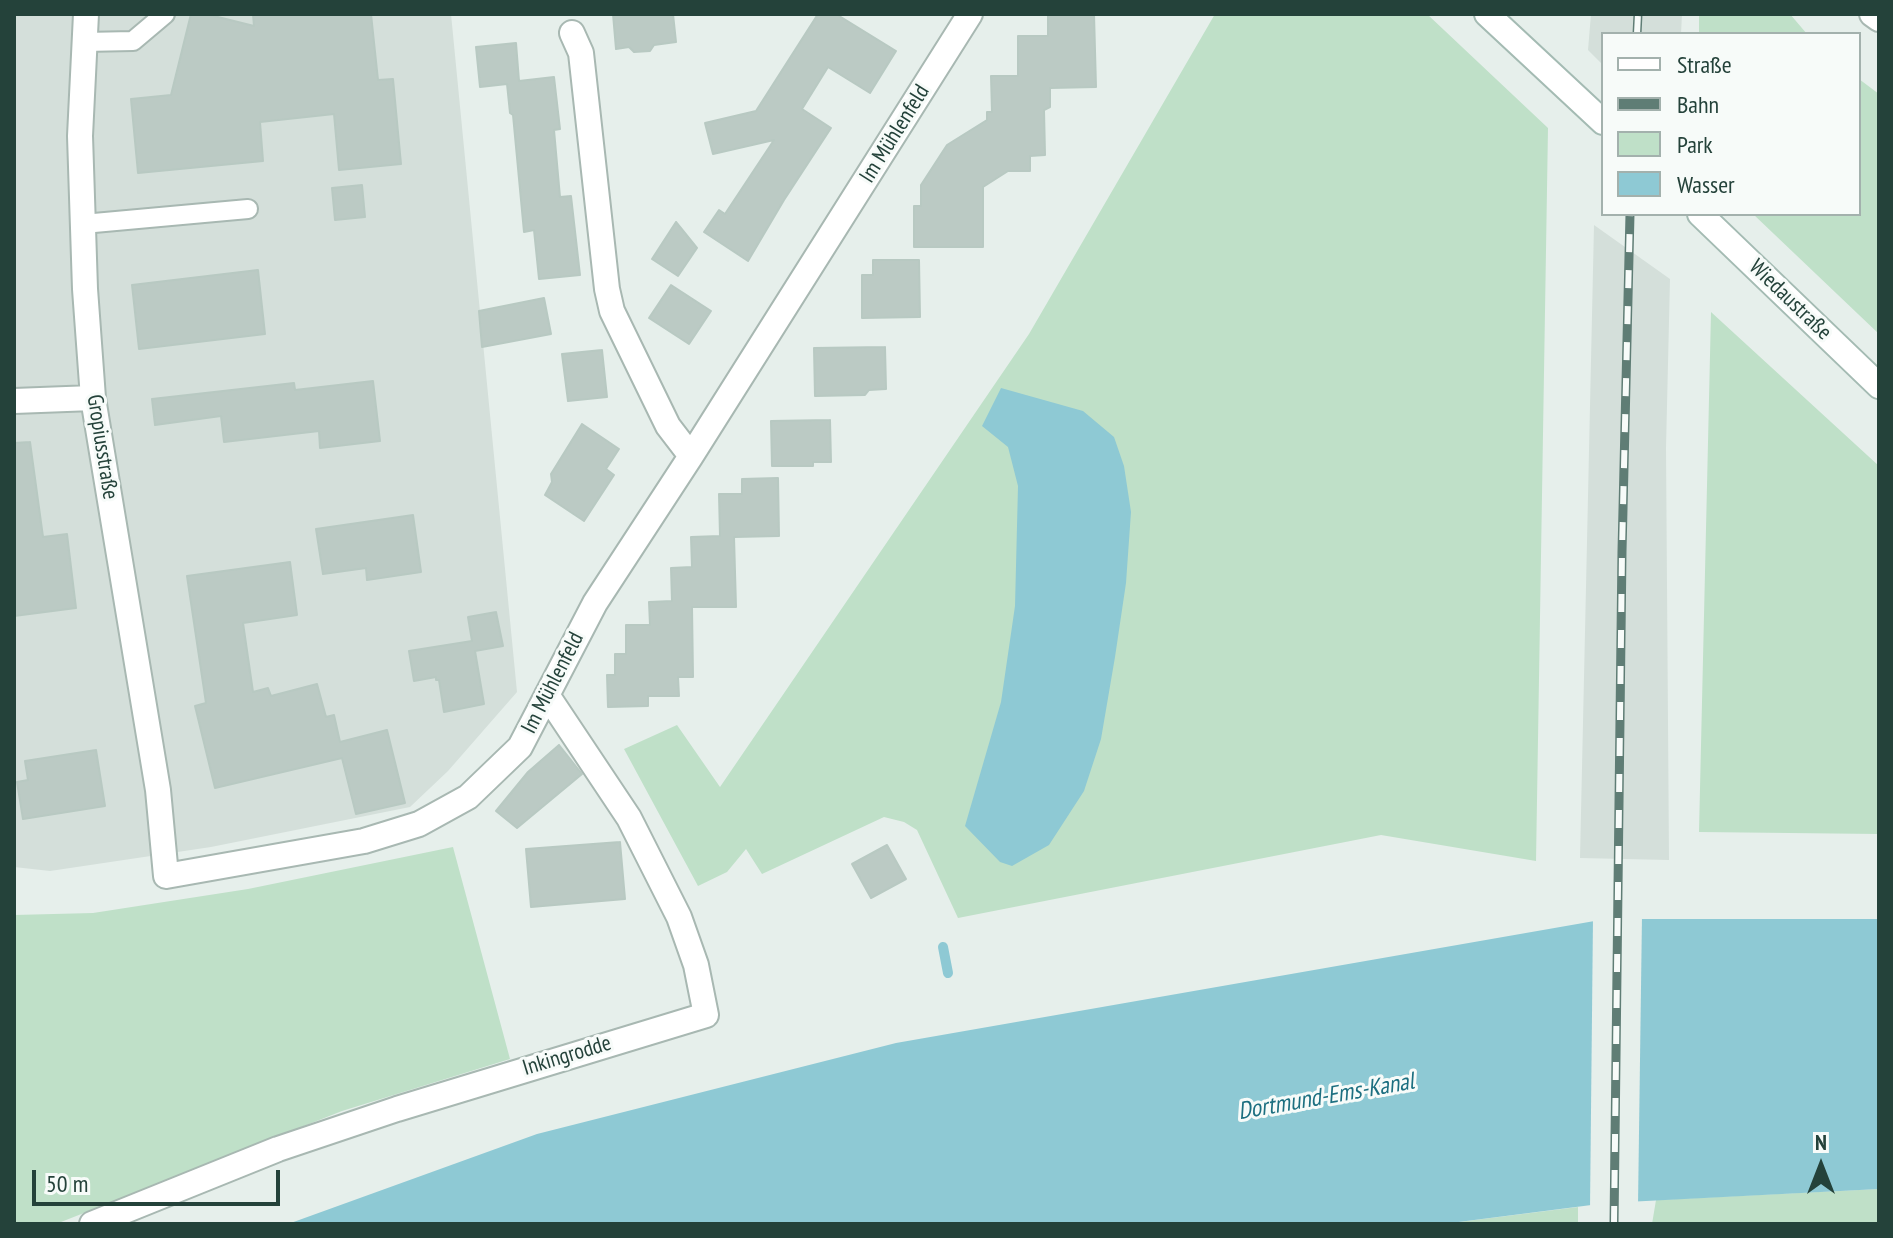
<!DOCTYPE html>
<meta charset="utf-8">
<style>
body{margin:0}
#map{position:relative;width:1893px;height:1238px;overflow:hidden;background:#e6efeb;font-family:"PT Sans Narrow",sans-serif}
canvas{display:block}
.frame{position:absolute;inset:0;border:16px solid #24423a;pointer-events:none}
.legend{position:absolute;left:1601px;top:32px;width:260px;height:184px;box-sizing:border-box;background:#f7fbf9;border:2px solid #a3b1ad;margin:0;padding:10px 14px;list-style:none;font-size:24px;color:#24423a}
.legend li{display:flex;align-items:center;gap:16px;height:40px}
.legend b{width:40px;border:2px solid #a3b1ad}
.north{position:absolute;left:1781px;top:1126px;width:80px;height:80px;-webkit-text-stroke:6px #f7fbf9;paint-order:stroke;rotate:0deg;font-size:22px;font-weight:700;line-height:32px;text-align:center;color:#24423a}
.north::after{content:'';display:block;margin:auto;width:28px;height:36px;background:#24423a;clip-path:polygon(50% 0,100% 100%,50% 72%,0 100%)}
.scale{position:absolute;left:32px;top:1170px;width:248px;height:36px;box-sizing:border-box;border:4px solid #24423a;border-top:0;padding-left:10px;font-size:24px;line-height:28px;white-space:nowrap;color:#24423a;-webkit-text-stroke:6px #f7fbf9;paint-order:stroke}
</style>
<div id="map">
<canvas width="1893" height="1238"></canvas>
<div class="frame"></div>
<ul class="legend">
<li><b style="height:10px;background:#fff"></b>Straße</li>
<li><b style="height:10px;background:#5f7d75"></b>Bahn</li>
<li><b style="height:22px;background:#bfe0c8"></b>Park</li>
<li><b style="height:22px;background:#8ec9d4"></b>Wasser</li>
</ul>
<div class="north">N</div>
<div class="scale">50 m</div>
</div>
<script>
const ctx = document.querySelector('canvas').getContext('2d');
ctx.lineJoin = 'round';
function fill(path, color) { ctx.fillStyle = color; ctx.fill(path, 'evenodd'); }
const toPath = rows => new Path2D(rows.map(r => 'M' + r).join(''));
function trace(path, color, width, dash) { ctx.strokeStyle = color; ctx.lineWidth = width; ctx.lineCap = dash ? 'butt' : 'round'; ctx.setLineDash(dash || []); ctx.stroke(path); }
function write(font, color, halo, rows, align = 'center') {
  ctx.font = font + ' "PT Sans Narrow",sans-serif'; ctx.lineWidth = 6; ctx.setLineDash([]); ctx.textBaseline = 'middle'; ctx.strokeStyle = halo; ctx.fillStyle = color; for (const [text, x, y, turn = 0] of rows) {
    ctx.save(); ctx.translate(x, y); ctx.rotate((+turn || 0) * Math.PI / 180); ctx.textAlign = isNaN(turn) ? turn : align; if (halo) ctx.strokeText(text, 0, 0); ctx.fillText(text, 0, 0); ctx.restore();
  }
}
const built = toPath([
 [14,14,451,14,517,692,448,771,410,807,211,847,50,871,14,867],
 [1591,14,1682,14,1681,34,1603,34,1603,65,1588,50],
 [1594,225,1670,279,1666,448,1669,860,1580,858]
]);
const green = toPath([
 [1215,14,1427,14,1548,128,1536,861,1381,835,958,918,917,830,904,822,884,817,762,874,746,849,727,872,698,886,624,749,677,725,720,787,1029,334],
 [1699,14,1790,14,1807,34,1699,34],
 [1859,79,1879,94,1879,334,1753,214,1859,214],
 [1711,312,1879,466,1879,834,1699,832],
 [453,847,510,1059,342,1111,56,1224,14,1224,14,915,93,913,248,889],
 [1879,1189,1879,1224,1652,1224,1656,1200],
 [1578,1207,1578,1224,1443,1224]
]);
const water = toPath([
 [1001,388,1083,411,1114,437,1124,466,1131,512,1126,583,1115,657,1101,739,1084,791,1049,845,1012,866,1000,862,965,826,1001,702,1015,606,1018,486,1008,447,982,426],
 [1606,919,1879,919,1879,1189,1607,1203,1443,1224,288,1224,537,1134,896,1043]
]);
const pier = toPath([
 [1605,915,1642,915,1638,1205,1590,1209,1593,917]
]);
const stream = toPath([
 [943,947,948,973]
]);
const building = toPath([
 [191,14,206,14,254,26,253,14,371,14,378,80,393,79,401,164,339,170,334,114,260,122,263,161,138,173,131,99,171,95,191,14],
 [613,14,673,14,676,42,654,45,650,51,634,52,629,47,616,49,613,14],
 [818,14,836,14,896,51,870,93,828,67,802,109,831,128,784,200,748,261,704,232,719,210,725,214,774,140,713,154,705,123,756,111,818,14],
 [1048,14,1094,14,1096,87,1050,88,1050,107,1044,110,1045,155,1030,156,1030,171,1008,171,983,187,983,247,914,247,914,206,921,206,921,185,947,145,987,120,987,112,992,112,991,76,1018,76,1018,36,1048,36,1048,14],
 [516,43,519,81,554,77,560,129,554,130,560,197,571,196,580,275,539,279,534,230,524,232,513,115,510,113,507,84,480,87,476,47,516,43],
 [362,185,365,217,335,220,332,188,362,185],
 [676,222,697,248,678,276,652,259,676,222],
 [873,260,919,260,920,317,862,318,862,275,873,275,873,260],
 [258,270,265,334,139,349,132,285,258,270],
 [671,285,711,311,689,344,649,318,671,285],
 [544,298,551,334,482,347,479,311,544,298],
 [885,347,886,389,869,390,865,395,815,396,814,348,885,347],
 [602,350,607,397,568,401,562,354,602,350],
 [373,381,380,441,320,448,319,431,224,442,221,416,155,425,152,399,294,383,295,390,373,381],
 [830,420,831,462,813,462,813,466,772,466,771,421,830,420],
 [582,424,619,449,606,469,614,475,584,521,545,495,552,482,551,474,582,424],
 [30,442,43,537,67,534,76,608,14,616,14,443,30,442],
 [778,478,779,536,734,537,736,607,692,607,693,677,678,677,679,696,648,696,648,706,608,707,607,675,615,675,615,654,626,654,626,625,650,625,649,602,672,601,671,568,692,567,691,537,720,536,719,494,742,494,742,479,778,478],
 [413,515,421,572,367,580,366,568,323,574,316,529,413,515],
 [290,562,297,615,243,623,253,692,268,688,271,696,317,684,326,717,334,715,340,742,387,730,405,803,356,814,342,758,215,788,195,706,206,703,187,576,290,562],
 [496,612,503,646,475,651,484,704,444,712,439,680,436,680,436,677,414,681,409,651,472,641,468,617,496,612],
 [559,745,582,774,517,828,496,811,528,772,559,745],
 [96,750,105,806,23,819,17,782,28,780,25,761,96,750],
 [620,842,625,899,531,907,526,849,620,842],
 [887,845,906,879,871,898,852,864,887,845]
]);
const lane = toPath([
 [84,42,133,41,165,14],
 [83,224,248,209]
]);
const street = toPath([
 [86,14,80,136,85,289,93,398,158,790,166,876,364,841,419,824,468,797,520,747,595,603,691,456,970,14],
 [1872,14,1879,19],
 [572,33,581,53,607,289,612,311,668,426,691,456],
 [14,401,93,398],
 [92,1224,278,1149,397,1109,706,1015,696,965,679,917,629,818,547,695]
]);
const secondary = toPath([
 [1487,14,1603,122],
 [1700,214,1879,386]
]);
const rail = toPath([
 [1637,34,1638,14],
 [1614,1224,1622,551,1630,214]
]);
const streetNames = [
 ["Im Mühlenfeld",895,134,-58],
 ["Wiedaustraße",1790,300,44],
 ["Gropiusstraße",102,447,81],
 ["Im Mühlenfeld",553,683,-63],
 ["Inkingrodde",567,1056,-17]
];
const waterNames = [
 ["Dortmund-Ems-Kanal",1326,1097,-10]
];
fill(built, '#d4dfda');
fill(green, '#bfe0c8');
fill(water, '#8ec9d4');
fill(pier, '#e6efeb');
trace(stream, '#8ec9d4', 10);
fill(building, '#bbcac4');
trace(building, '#b8c9c2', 2);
trace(lane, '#a8b8b2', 22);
trace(street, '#a8b8b2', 28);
trace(secondary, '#a4bbb3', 28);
trace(lane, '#fff', 18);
trace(street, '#fff', 24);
trace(secondary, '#fff', 24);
trace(rail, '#5f7d75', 9);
trace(rail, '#f7fbf9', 6, [18]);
write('22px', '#24423a', '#f7fbf9', streetNames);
write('italic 24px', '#1c6f80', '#f7fbf9', waterNames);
</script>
